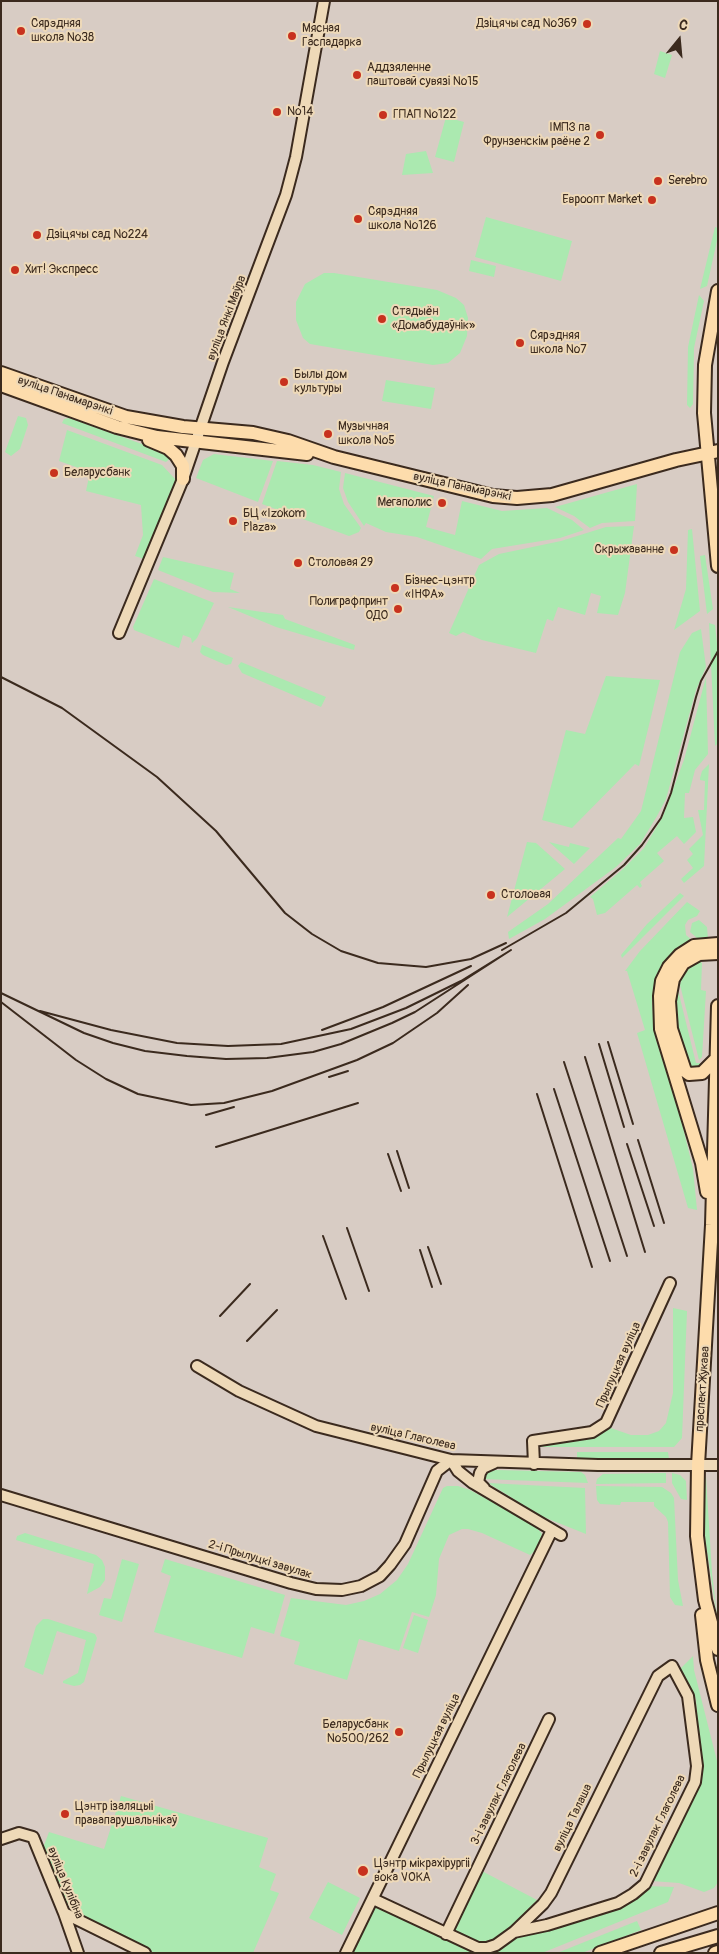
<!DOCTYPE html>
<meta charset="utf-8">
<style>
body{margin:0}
#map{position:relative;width:719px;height:1954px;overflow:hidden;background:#d8ccc4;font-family:Pangolin,sans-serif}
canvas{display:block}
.frame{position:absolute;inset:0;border:2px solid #3b2a1e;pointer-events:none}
.north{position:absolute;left:654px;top:15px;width:50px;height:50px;-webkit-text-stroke:4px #eed9b8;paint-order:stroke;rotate:17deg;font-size:14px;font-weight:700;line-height:20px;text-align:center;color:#3b2a1e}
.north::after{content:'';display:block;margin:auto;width:18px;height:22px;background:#3b2a1e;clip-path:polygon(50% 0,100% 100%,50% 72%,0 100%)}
</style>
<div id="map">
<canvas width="719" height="1954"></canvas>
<div class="frame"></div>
<div class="north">С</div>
</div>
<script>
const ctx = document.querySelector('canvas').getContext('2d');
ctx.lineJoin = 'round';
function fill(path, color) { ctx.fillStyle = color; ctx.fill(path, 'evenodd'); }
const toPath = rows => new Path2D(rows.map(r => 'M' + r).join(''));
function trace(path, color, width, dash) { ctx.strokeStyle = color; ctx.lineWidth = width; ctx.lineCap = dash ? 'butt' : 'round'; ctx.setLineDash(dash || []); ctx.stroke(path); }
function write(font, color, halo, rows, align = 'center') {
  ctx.font = font + ' Pangolin,sans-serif'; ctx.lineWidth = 4; ctx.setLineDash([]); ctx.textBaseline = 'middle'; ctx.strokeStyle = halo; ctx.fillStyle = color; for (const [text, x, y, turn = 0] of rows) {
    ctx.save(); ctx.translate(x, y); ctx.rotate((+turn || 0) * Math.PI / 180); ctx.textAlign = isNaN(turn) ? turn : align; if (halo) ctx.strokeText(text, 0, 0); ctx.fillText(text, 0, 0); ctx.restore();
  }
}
const green = toPath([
 [660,51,672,55,665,78,654,74],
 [446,117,464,122,454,162,435,157],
 [426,151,433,173,402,175,406,154],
 [486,217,572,241,561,281,475,257],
 [715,227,718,228,718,236,707,286,700,289],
 [471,260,496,266,494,277,469,271],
 [324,273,334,273,437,290,456,298,464,305,468,318,467,336,460,353,448,363,433,365,310,344,303,338,296,320,296,302,305,284],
 [699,295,704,301,694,348,693,404,690,408,687,405,688,347],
 [386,380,435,388,431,409,382,401],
 [18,416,26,418,28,425,20,449,11,456,5,452],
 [69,418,170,454,172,457,166,462,62,423,64,419],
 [67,430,162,465,176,480,177,486,144,559,135,556,143,535,141,505,86,491,90,472,59,461],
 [214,454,273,461,258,502,196,478,203,460],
 [277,461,313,465,341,472,339,489,344,504,361,528,359,532,349,536,262,504],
 [345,473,434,496,426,527,455,535,462,501,502,511,547,508,572,520,584,530,560,538,492,549,481,559,417,537,386,532,366,523,364,526,348,502,343,488],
 [637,484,635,521,602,523,590,528,574,516,555,507],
 [634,526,625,593,618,615,597,613,601,596,591,593,585,615,558,607,553,621,547,619,536,653,482,640,463,632,456,636,449,633,479,565,499,554,561,541,606,527],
 [692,529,700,611,674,630,686,589,688,530],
 [705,555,713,609,707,614,700,556],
 [163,557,234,573,230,589,240,593,213,592,158,570],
 [154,579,214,603,197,638,192,643,191,638,183,635,179,648,134,630,133,627],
 [228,607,283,615,285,619,355,645,354,650,276,627],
 [709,623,715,625,718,653,718,743,715,746],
 [701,629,706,667,696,690,666,799,657,816,640,844,616,867,545,919,509,939,508,932,548,904,618,838,621,839,641,811,680,652,692,633],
 [202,645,233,658,231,664,226,665,203,655,200,652],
 [241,662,326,697,321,707,242,673,238,666],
 [606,676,660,680,639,766,635,764,572,828,542,820,566,730,585,734],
 [706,677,708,754,695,770,689,793,685,793,684,818,693,817,696,832,684,844,677,836,657,853,664,861,640,882,642,886,640,888,637,885,605,913,597,915,593,899,590,897,623,869,644,848,663,816,684,760],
 [709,764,704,866,684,883,681,879,693,868,687,860,693,854,689,849,703,835,698,810,704,810,705,781,700,780,700,778,702,771],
 [527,842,536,843,565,869,507,917],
 [549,842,569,847,570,843,590,848,574,864],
 [680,893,684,896,622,958,621,955,647,924],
 [687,902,700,911,697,916,688,920,685,925,686,935,694,942,656,981,652,1002,653,1015,655,1036,679,1111,693,1169,697,1210,688,1208,637,1033,645,1030,627,971,625,971,640,951],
 [699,920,707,927,708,939,697,938,690,932,692,923],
 [699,960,702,963,701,990,706,991,702,1057,699,1060,680,985,682,976,688,967],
 [676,982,696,1063,700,1063,701,1067,689,1066,673,1032],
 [673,1308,687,1311,682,1438,674,1447,541,1447,542,1441,599,1434,605,1426,631,1435,648,1435,659,1431,666,1423,673,1393],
 [577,1452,668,1452,669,1459,577,1459],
 [496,1470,581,1472,585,1475,588,1483,482,1479,487,1472],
 [666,1473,666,1483,596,1484,597,1479,603,1474],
 [672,1473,680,1475,686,1481,687,1500,681,1499,672,1483],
 [706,1477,712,1573,718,1624,705,1538,704,1478],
 [488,1483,585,1488,586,1534,541,1516],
 [447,1486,458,1486,470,1490,535,1525,542,1534,537,1549,530,1555,482,1533,468,1529,462,1529,449,1535,439,1559,436,1595,429,1617,412,1612,399,1651,359,1639,347,1680,294,1664,300,1642,280,1636,291,1598,346,1605,364,1601,380,1594,397,1580,408,1564,443,1488],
 [596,1486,662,1487,671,1493,674,1498,678,1580,683,1606,675,1605,670,1597,668,1522,666,1517,654,1506,654,1502,621,1502,620,1505,600,1504,597,1500],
 [25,1533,96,1555,102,1560,105,1567,105,1580,100,1587,87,1594,94,1564,16,1540,17,1536],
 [122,1559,139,1564,122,1622,99,1615,104,1598,111,1599],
 [165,1559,285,1595,274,1634,251,1627,242,1658,154,1632,171,1576,161,1572],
 [414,1615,428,1620,418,1653,403,1648],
 [43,1619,48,1619,95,1634,97,1638,84,1682,80,1685,74,1686,63,1683,63,1681,78,1673,86,1640,57,1631,43,1675,24,1667,36,1626],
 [693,1656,694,1670,718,1765,718,1882,714,1888,704,1892,679,1883,651,1881,684,1810,701,1784,696,1699,679,1670],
 [121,1796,268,1838,259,1867,276,1874,270,1890,279,1893,253,1953,153,1953,88,1921,69,1906,59,1888,43,1848,49,1832,104,1849],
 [480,1870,537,1900,501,1937,485,1942,474,1940,451,1928],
 [328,1882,360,1898,342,1935,309,1918],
 [647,1886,674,1887,668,1902,542,1953,482,1953,496,1950,518,1934,543,1929],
 [374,1903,474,1950,476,1953,348,1953],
 [637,1921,641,1930,582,1953,557,1953]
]);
const minor = toPath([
 [119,633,183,479,223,362,286,195,296,157,324,1],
 [197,1366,239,1391,316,1426,451,1460,598,1465,718,1465],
 [451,1460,458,1471,473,1483,561,1535],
 [534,1464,533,1441,592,1432,606,1423,670,1283],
 [484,1488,478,1482,480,1473,483,1468,494,1463],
 [1,1495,291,1583,316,1589,342,1590,361,1586,380,1576,390,1565,405,1544,437,1471,451,1460],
 [1,1839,19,1833,33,1837,64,1913,78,1953],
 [373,1899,478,1948,487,1948,496,1945,514,1932,543,1904,551,1893,658,1676,672,1666,688,1696,697,1766,695,1782,645,1884,633,1894,618,1903,547,1925,514,1932],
 [64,1913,145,1953],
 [446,1934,549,1719],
 [346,1953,552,1530]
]);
const major = toPath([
 [718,291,705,365,704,413,718,566],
 [1,373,126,417,183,427,253,433,288,441,334,457,493,496,517,498,552,495,676,460,718,451],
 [1,385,117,427,157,437,307,454],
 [149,440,168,448,176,455,183,466,183,479],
 [718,1006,712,1225,698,1465,697,1536,705,1600,718,1649],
 [715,1060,702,1073,689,1074,685,1071,671,1029,669,1001,673,979,683,963,699,954,718,953],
 [707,1192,702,1163,661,1029,660,996,662,981,669,967,680,955,694,946,718,944],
 [702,1615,707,1660,718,1705],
 [600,1953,718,1913],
 [661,1953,718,1936],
 [715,1953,718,1952]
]);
const rail = toPath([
 [1,677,62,708,157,777,216,831,285,913,312,934,341,951,378,963,426,967,471,959,506,943],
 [502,950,566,913,624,865,642,845,661,818,671,793,696,697,701,681,718,651],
 [1,993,84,1033,113,1043,145,1051,187,1056,226,1059,267,1058,313,1052,341,1044,392,1023,415,1012,511,950,461,981,406,1008,351,1029,281,1044,228,1046,177,1043,111,1030,40,1011],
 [1,1002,76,1060,106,1079,138,1094,191,1105,224,1103,272,1091,357,1060,393,1043,437,1013,468,985],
 [322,1030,383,1007,471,966],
 [608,1042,633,1124],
 [599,1044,624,1127],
 [585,1057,645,1252],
 [564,1062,627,1256],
 [329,1077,348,1071],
 [554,1089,610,1261],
 [537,1094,592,1267],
 [206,1115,234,1107],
 [638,1140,664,1223],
 [627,1144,654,1226],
 [216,1147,358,1103],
 [397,1151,409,1188],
 [388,1154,401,1191],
 [347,1228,369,1291],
 [323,1236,346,1299],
 [428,1247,441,1284],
 [420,1250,432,1287],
 [220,1316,250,1284],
 [247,1341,277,1310]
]);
const markers = [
 [587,24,5,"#c8321e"],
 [21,31,5,"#c8321e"],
 [292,36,5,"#c8321e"],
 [357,75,5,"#c8321e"],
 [277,112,5,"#c8321e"],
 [383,115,5,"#c8321e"],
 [600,135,5,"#c8321e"],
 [658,181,5,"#c8321e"],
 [652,200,5,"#c8321e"],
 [358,219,5,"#c8321e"],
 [37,235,5,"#c8321e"],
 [15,270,5,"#c8321e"],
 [382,319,5,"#c8321e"],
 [520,343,5,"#c8321e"],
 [284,382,5,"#c8321e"],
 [328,434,5,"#c8321e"],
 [54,473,5,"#c8321e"],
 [442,503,5,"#c8321e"],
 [233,521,5,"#c8321e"],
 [674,550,5,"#c8321e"],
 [298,563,5,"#c8321e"],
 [395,588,5,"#c8321e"],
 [398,609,5,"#c8321e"],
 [491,895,5,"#c8321e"],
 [399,1732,5,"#c8321e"],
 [65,1814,5,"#c8321e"],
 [363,1871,6,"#c8321e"]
];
const poiNames = [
 ["Сярэдняя",31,24],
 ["школа №38",31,38],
 ["Дзіцячы сад №369",577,24,"right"],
 ["Мясная",302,29],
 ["Гаспадарка",302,43],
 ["Аддзяленне",367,68],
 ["паштовай сувязі №15",367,82],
 ["№14",287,112],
 ["ГПАП №122",393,115],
 ["ІМПЗ па",590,128,"right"],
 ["Фрунзенскім раёне 2",590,142,"right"],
 ["Serebro",668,181],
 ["Евроопт Market",642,200,"right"],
 ["Сярэдняя",368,212],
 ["школа №126",368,226],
 ["Дзіцячы сад №224",47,235],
 ["Хит! Экспресс",25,270],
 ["Стадыён",392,312],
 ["«Домабудаўнік»",392,326],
 ["Сярэдняя",530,336],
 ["школа №7",530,350],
 ["Былы дом",294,375],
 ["культуры",294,389],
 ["Музычная",338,427],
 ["школа №5",338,441],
 ["Беларусбанк",64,473],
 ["Мегаполис",432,503,"right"],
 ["БЦ «Izokom",243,514],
 ["Plaza»",243,528],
 ["Скрыжаванне",664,550,"right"],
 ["Столовая 29",308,563],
 ["Бізнес-цэнтр",405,581],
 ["«ІНФА»",405,595],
 ["Полиграфпринт",388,602,"right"],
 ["ОДО",388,616,"right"],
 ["Столовая",501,895],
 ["Беларусбанк",389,1725,"right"],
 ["№500/262",389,1739,"right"],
 ["Цэнтр ізаляцыі",75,1807],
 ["правапарушальнікаў",75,1821],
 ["Цэнтр мікрахірургіі",374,1864],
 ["вока VOKA",374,1878]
];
const streetNames = [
 ["вуліца Янкі Маўра",227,318,-69],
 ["вуліца Панамарэнкі",65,396,19],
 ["вуліца Панамарэнкі",462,487,12],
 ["Прылуцкая вуліца",619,1365,-66],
 ["праспект Жукава",703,1389,-86],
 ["вуліца Глаголева",413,1437,13],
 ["2-і Прылуцкі завулак",260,1560,17],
 ["Прылуцкая вуліца",437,1736,-64],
 ["3-і завулак Глаголева",499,1794,-64],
 ["вуліца Талаша",573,1818,-64],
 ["2-і завулак Глаголева",658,1826,-64],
 ["вуліца Кулібіна",65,1883,68]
];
fill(green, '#abe9b0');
trace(minor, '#3b2a1e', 14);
trace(major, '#3b2a1e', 16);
trace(minor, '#eed9b8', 10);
trace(major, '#fddcac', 12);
trace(rail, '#3b2a1e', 2);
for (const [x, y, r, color] of markers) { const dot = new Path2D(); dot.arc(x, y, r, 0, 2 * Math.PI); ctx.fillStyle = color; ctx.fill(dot); trace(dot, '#eed9b8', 2); }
write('12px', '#3b2a1e', '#eed9b8', poiNames, 'left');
write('12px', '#3b2a1e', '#eed9b8', streetNames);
</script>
